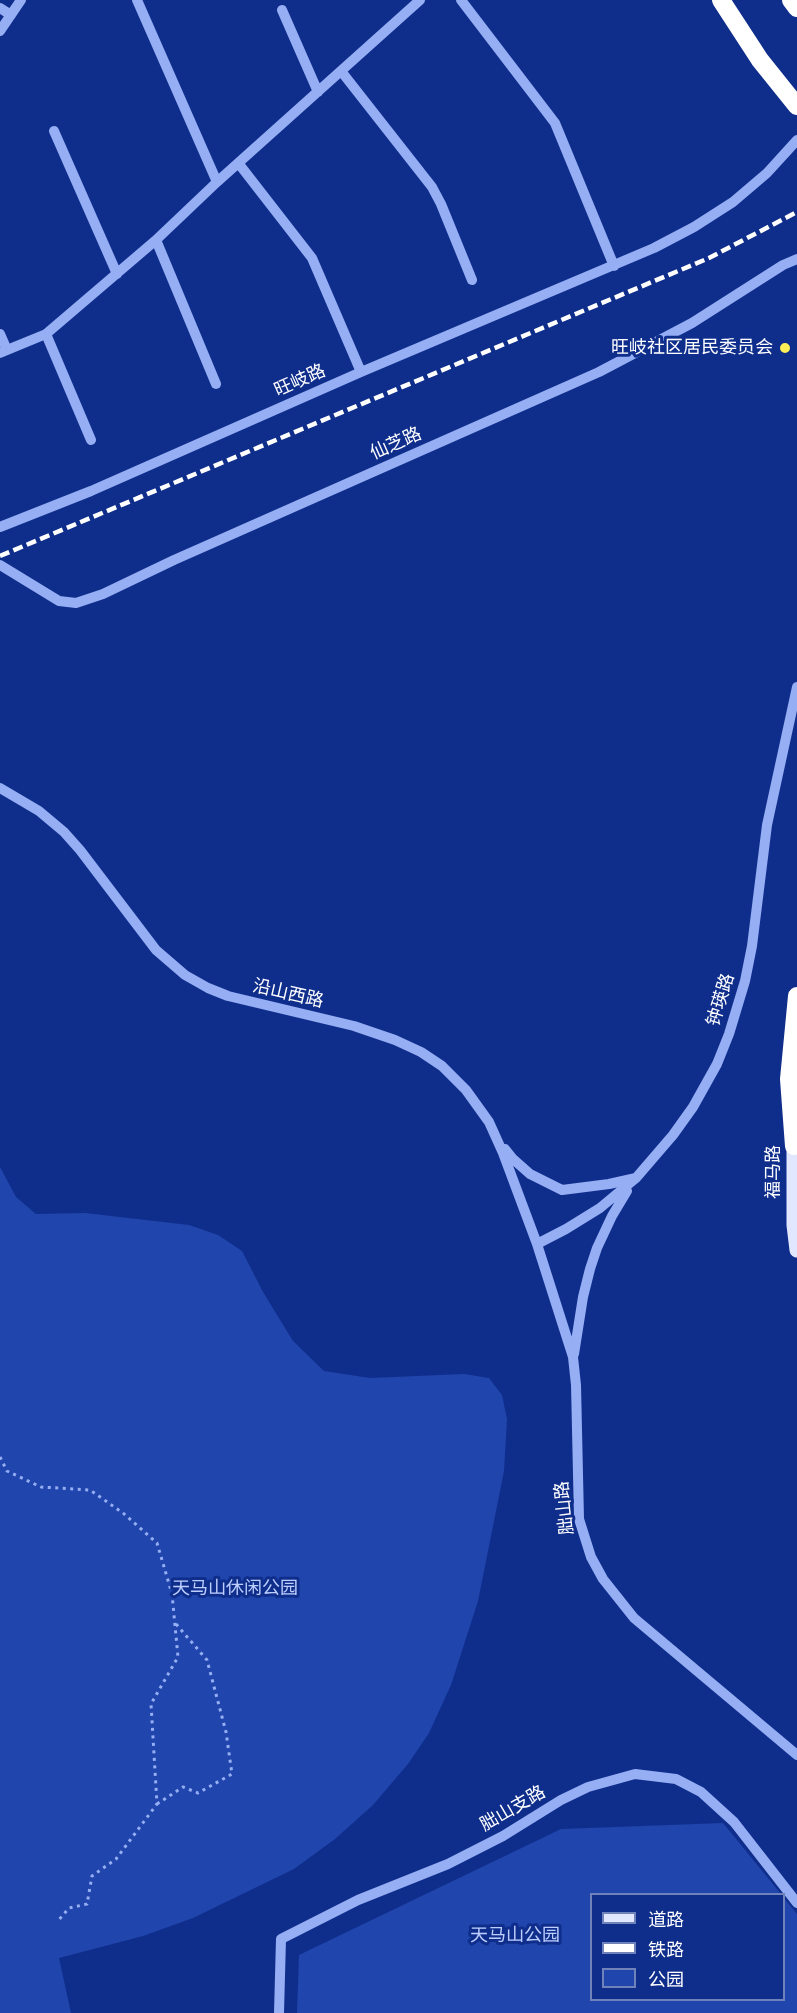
<!DOCTYPE html>
<meta charset="utf-8">
<style>
body{margin:0}
#map{position:relative;width:797px;height:2013px;overflow:hidden;background:#0f2e8c;font-family:Manrope,"Noto Sans SC",sans-serif}
canvas{display:block}
.legend{position:absolute;left:590px;top:1893px;width:195px;height:108px;box-sizing:border-box;background:#0f2e8c;border:2px solid #6f82ba;margin:0;padding:8px 10px;list-style:none;font-size:18px;color:#fff}
.legend li{display:flex;align-items:center;gap:12px;height:30px}
.legend b{width:30px;border:2px solid #6f82ba}
</style>
<div id="map">
<canvas width="797" height="2013"></canvas>
<ul class="legend">
<li><b style="height:8px;background:#e1e7ff"></b>道路</li>
<li><b style="height:8px;background:#fff"></b>铁路</li>
<li><b style="height:16px;background:#2045ac"></b>公园</li>
</ul>
</div>
<script>
const ctx = document.querySelector('canvas').getContext('2d');
ctx.lineJoin = 'round';
function fill(path, color) { ctx.fillStyle = color; ctx.fill(path, 'evenodd'); }
const toPath = rows => new Path2D(rows.map(r => 'M' + r).join(''));
function trace(path, color, width, dash) { ctx.strokeStyle = color; ctx.lineWidth = width; ctx.lineCap = dash ? 'butt' : 'round'; ctx.setLineDash(dash || []); ctx.stroke(path); }
function write(font, color, halo, rows, align = 'center') {
  ctx.font = font + ' Manrope,"Noto Sans SC",sans-serif'; ctx.lineWidth = 6; ctx.setLineDash([]); ctx.textBaseline = 'middle'; ctx.strokeStyle = halo; ctx.fillStyle = color; for (const [text, x, y, turn = 0] of rows) {
    ctx.save(); ctx.translate(x, y); ctx.rotate((+turn || 0) * Math.PI / 180); ctx.textAlign = isNaN(turn) ? turn : align; if (halo) ctx.strokeText(text, 0, 0); ctx.fillText(text, 0, 0); ctx.restore();
  }
}
const green = toPath([
 [0,1167,16,1197,36,1214,85,1213,189,1225,218,1235,242,1251,263,1292,293,1341,324,1371,370,1378,464,1374,489,1378,502,1395,507,1419,504,1471,478,1601,451,1685,429,1733,408,1764,373,1805,335,1839,294,1869,193,1918,143,1936,59,1958,71,2013,0,2013],
 [723,1823,781,1894,592,1894,592,2000,784,2000,784,1898,797,1914,797,2013,297,2013,299,1955,561,1829]
]);
const path = toPath([
 [0,1457,7,1471,41,1487,90,1490,123,1513,157,1543,172,1594,178,1657,151,1704,157,1804,116,1859,92,1876,87,1904,69,1908,57,1922],
 [157,1804,183,1787,198,1793,232,1774,226,1732,207,1660,176,1624]
]);
const minor = toPath([
 [137,0,217,182],
 [461,0,555,123,614,266],
 [0,8,11,15],
 [282,10,318,92],
 [0,31,21,0],
 [341,71,432,187,441,204,472,280],
 [54,131,117,274],
 [239,164,312,258,361,372],
 [156,240,216,384],
 [0,334,7,350],
 [46,334,91,440],
 [0,353,46,334,156,240,217,182,420,0],
 [0,527,91,491,361,372,654,248,694,227,733,202,767,173,797,140],
 [0,565,59,601,76,603,103,594,174,560,599,372,692,323,783,265,797,259],
 [0,788,39,811,64,832,80,850,156,950,185,975,208,988,228,996,354,1026,395,1040,421,1052,442,1066,466,1090,489,1122,503,1153,537,1244,573,1357,576,1385,579,1519,591,1557,603,1579,634,1618,797,1755],
 [505,1149,513,1159,530,1174,562,1190,609,1184,636,1178],
 [537,1244,566,1229,600,1208,636,1178,673,1135,693,1107,717,1064,729,1034,745,981,752,946,767,825,797,687],
 [574,1354,583,1297,590,1269,597,1248,612,1216,627,1191],
 [279,2013,281,1939,358,1900,448,1864,503,1836,561,1800,588,1787,635,1774,676,1779,701,1792,734,1822,797,1903]
]);
const major = toPath([
 [794,1135,794,1225,797,1250]
]);
const highway = toPath([
 [721,0,760,60,797,106],
 [791,0,797,8],
 [794,1146,789,1079,797,996]
]);
const rail = toPath([
 [0,556,709,258,797,212]
]);
const markers = [
 [785,348,6,"#ffef57"]
];
const poiNames = [
 ["旺岐社区居民委员会",773,348]
];
const streetNames = [
 ["旺岐路",300,381,-24],
 ["仙芝路",396,444,-24],
 ["沿山西路",288,994,13],
 ["钟瑛路",721,1000,-73],
 ["福马路",774,1172,-90],
 ["胐山路",565,1508,-96],
 ["胐山支路",513,1809,-30]
];
const parkNames = [
 ["天马山休闲公园",235,1589],
 ["天马山公园",515,1936]
];
fill(green, '#2045ac');
trace(path, '#96aef3', 3, [3, 4.5]);
trace(minor, '#96aef3', 10);
trace(major, '#e1e7ff', 15);
trace(highway, '#fff', 18);
trace(rail, '#fff', 4.5, [10, 4.5]);
for (const [x, y, r, color] of markers) { const dot = new Path2D(); dot.arc(x, y, r, 0, 2 * Math.PI); ctx.fillStyle = color; ctx.fill(dot); trace(dot, '#0f2e8c', 2); }
write('18px', '#fff', '#0f2e8c', poiNames, 'right');
write('18px', '#fff', '#0f2e8c', streetNames);
write('18px', '#bdcefe', '#0f2e8c', parkNames);
</script>
